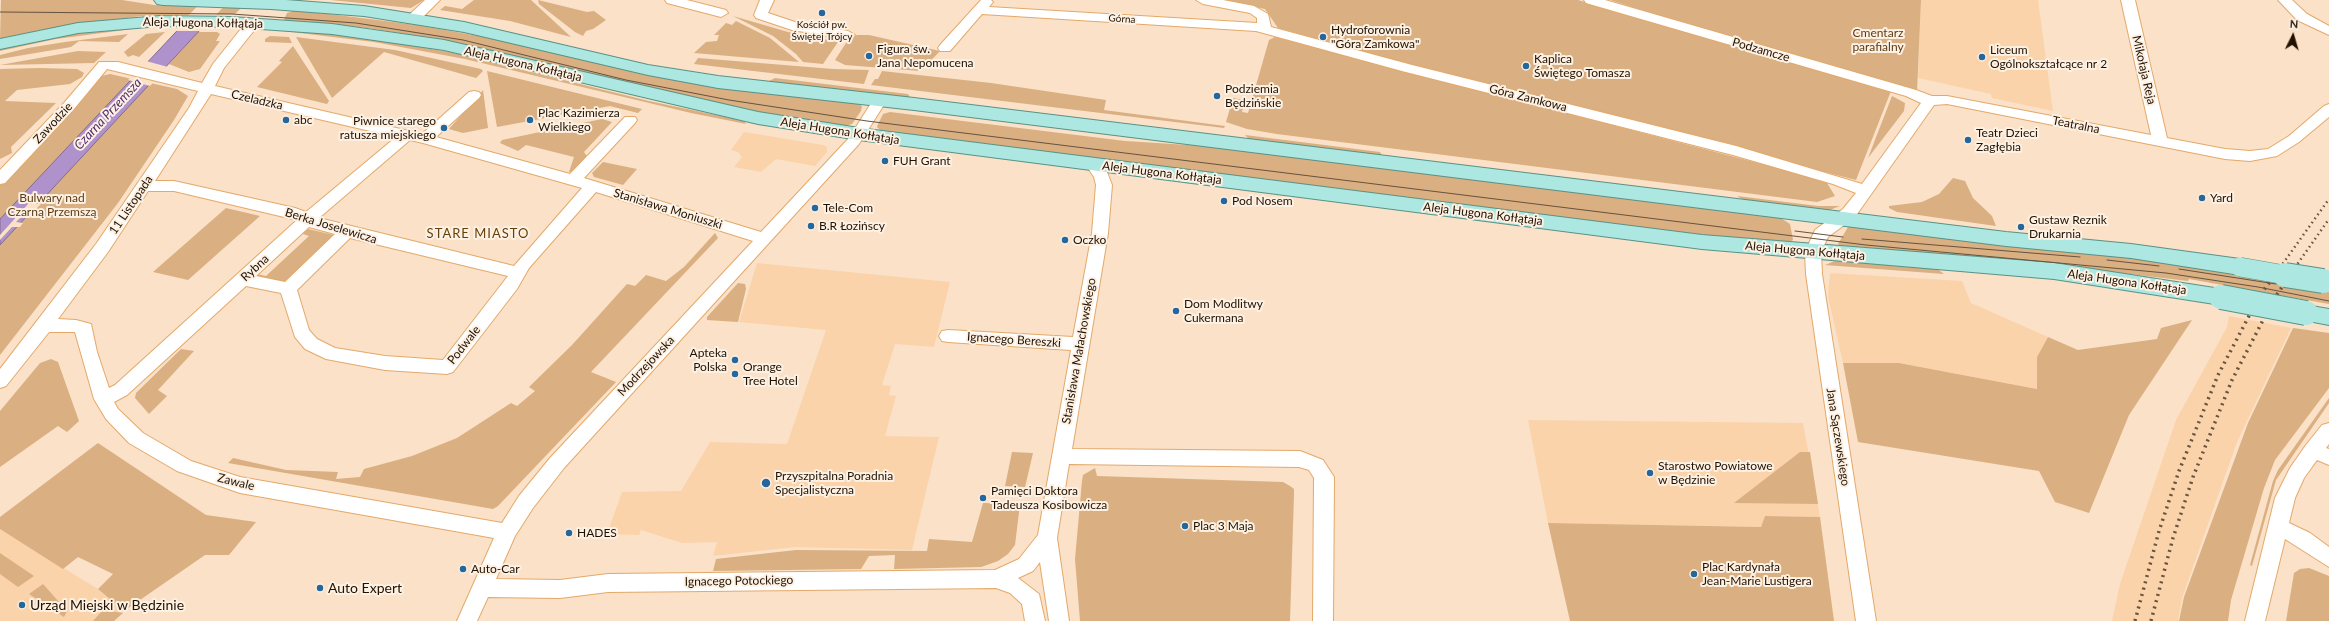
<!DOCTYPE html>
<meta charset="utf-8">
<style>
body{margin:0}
#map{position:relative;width:2329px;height:621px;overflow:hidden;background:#fae1c8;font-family:Lato,sans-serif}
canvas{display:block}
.north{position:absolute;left:2273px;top:16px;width:40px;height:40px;-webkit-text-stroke:3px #fdf1e4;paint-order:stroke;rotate:5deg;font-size:11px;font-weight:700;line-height:16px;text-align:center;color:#211100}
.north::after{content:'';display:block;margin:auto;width:14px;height:18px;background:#211100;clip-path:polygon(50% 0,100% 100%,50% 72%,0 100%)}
</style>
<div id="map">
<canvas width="2329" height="621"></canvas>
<div class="north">N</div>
</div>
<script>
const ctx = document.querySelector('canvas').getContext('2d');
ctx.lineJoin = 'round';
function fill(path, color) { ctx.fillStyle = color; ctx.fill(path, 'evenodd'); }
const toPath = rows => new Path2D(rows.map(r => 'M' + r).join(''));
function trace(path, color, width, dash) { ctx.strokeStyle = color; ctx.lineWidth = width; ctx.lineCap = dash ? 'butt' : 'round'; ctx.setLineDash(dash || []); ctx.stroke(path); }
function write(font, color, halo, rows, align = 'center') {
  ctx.font = font + ' Lato,sans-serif'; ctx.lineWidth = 4; ctx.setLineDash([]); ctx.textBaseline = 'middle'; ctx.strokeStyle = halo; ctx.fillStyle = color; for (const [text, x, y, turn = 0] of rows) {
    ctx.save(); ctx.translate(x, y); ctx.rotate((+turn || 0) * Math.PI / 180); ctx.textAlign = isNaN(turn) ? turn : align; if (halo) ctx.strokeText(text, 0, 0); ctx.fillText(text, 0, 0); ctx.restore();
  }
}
const built = toPath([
 [1921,0,2038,0,2053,111,1992,98,1991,94,1918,78],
 [744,132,823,145,827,147,827,152,815,166,776,159,761,172,734,167,742,157,738,152,731,150],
 [757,263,950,282,934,347,895,344,882,385,891,386,889,395,896,396,885,436,939,437,912,550,795,547,713,556,717,542,682,543,641,530,639,535,607,534,622,492,681,491,710,442,787,444,826,330,739,322],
 [1830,273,1962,281,1971,303,2048,337,2037,357,2038,389,1899,363,1843,363,1828,296],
 [2229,316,2291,328,2237,442,2182,598,2178,621,2112,621,2120,584,2176,420,2227,327],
 [1528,420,1803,423,1820,517,1765,516,1761,527,1548,523],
 [0,529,98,589,124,611,114,621,0,621]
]);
const green = toPath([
 [1,0,122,0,154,5,241,8,235,14,141,16,84,24,0,40],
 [331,0,424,0,411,8],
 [474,0,531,0,571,37,510,21,440,10,445,6,462,9],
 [538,0,587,12,594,11,606,20,593,29,586,31,583,36,575,32,539,4],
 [1221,0,1578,0,1891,91,1856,180,1421,69,1278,28,1265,9],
 [1610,0,1921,0,1917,92,1651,15,1651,13],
 [297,10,417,25,484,37,683,81,856,103,862,106,861,111,852,124,845,126,755,112,644,88,445,40,368,28,284,20,287,13],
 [733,16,788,32,838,42,823,64,803,62,796,54,773,36],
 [736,21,770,38,799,62,694,53,706,42,717,41,719,35,714,35,726,23,732,25],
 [155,26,56,39,0,51,0,48,66,35],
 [275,30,339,34,450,52,649,101,744,121,746,124,691,113,465,59,374,42],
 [165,32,139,57,133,55,128,57,124,52,146,34],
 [198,32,217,32,220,34,216,41,220,41,200,69,189,72,169,64],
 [128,34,119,42,79,41,71,47,0,59,0,55,28,48,65,42],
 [857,35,869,35,940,51,921,71,845,65,835,60,848,40],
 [270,36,289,37,292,43,265,42,265,39],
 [296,37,395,50,481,69,483,71,476,78,384,52,332,98],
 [1275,37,1800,174,1827,183,1835,196,1817,202,1277,134,1247,129,1226,122,1233,98,1245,100,1242,112,1248,113,1269,40],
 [293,46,329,101,327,104,257,87,282,62,279,61],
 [78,51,106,52,94,63,0,65],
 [698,58,833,69,869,70,864,84,694,64],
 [39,68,77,69,84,73,82,77,70,84,17,90,5,101,56,103,11,147,12,153,0,159,0,69],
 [487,71,642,109,638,113,610,106,497,127],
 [882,71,991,83,1106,100,1104,110,1225,126,1224,128,871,85,875,79,878,79],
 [110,74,177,89,188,96,174,120,118,203,0,355,0,184,79,103,96,81,101,76],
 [775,78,908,94,911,99,767,82],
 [483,90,488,128,463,133,449,129],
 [1892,96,1905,103,1904,111,1868,158],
 [890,112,1125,141,1204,146,1779,217,1790,224,1793,240,1787,244,1665,231,881,131,877,127,878,124,883,114],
 [602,119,612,122,584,152,589,159,575,172,569,172,574,157,526,145,518,151,500,143,502,140],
 [1245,135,1380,152,1383,157,1250,140],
 [603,162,637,169,623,185,594,177,592,173],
 [1953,178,1965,181,1973,198,1992,216,1996,226,1897,212,1889,208,1889,206,1922,202,1939,194],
 [1737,196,1818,206,1840,206,1827,211,1745,201],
 [226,208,260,216,188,280,153,272],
 [1848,227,2157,261,2329,292,2329,304,2189,279,2188,281,2021,261,1841,248,1838,244],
 [308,229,334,235,335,237,285,284,256,277,257,274,266,276,309,236,300,233],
 [715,233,718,238,591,372,616,382,498,506,493,509,228,463,233,458,286,470,338,472,336,479,360,477,364,469,412,456,457,438,511,403,517,406,535,391,529,387,572,345,627,284,635,286,646,275,666,281,684,267],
 [1835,261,1936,268,1944,274,1825,265],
 [738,283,745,284,746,289,738,322,707,320,707,317],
 [2192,320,2129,415,2089,513,2055,502,2039,471,1858,442,1843,363,1899,363,2037,389,2037,357,2048,337,2078,350,2157,339,2161,328],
 [2293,328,2329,333,2329,388,2275,460,2264,488,2231,600,2228,621,2179,621,2184,597,2248,423],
 [181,349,194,351,158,390,167,396,149,414,135,398,136,393],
 [51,359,58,362,79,421,67,432,58,426,0,467,0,411,40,363],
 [2329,398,2329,403,2276,480,2252,566,2250,565,2273,481,2278,470],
 [98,443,206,515,256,522,229,555,205,555,124,611,98,589,113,574,78,557,63,569,0,529,0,517],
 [1012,452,1033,453,1025,487,1005,486],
 [1800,452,1810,452,1818,504,1734,503],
 [1095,468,1097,476,1283,482,1290,486,1294,489,1294,494,1290,621,1080,621,1075,559,1082,481,1083,475],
 [983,503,1020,504,1015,545,1008,554,998,561,981,567,894,569,895,555,869,556,861,569,713,571,716,559,796,550,927,551,929,539,972,542],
 [1765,516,1820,517,1834,621,1570,621,1548,523,1761,527],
 [0,553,34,576,18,587,0,574],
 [2309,568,2329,576,2329,621,2286,621,2294,573,2300,569],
 [43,584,67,611,64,617,29,594],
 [103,610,123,613,114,621,93,621]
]);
const water = toPath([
 [206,0,228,0,0,245,0,219,206,0]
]);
const pier = toPath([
 [203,0,230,0,201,31,174,31],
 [146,61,168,67,150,86,128,80],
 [28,204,41,204,37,208,30,208,16,222,23,223,20,227,12,227,0,240,0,235]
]);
const minor = toPath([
 [425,0,440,0,419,21,409,21,407,18,409,15,425,0],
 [665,0,687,0,726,10,728,13,721,17,667,3,665,0],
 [760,0,774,0,768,13,795,22,848,31,855,35,848,39,792,30,756,18,754,15,760,0],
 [981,0,991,0,993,2,989,7,1257,23,1257,18,1250,13,1203,4,1196,0,1223,0,1254,6,1268,14,1271,27,1412,65,1736,146,1862,184,1921,103,1906,96,1586,3,1584,0,1605,0,1916,90,1932,96,1947,96,2151,135,2121,0,2135,0,2167,138,2225,149,2250,151,2268,149,2289,136,2324,106,2329,104,2329,117,2299,142,2277,156,2250,161,2225,159,1947,104,1934,105,1855,217,1828,237,1821,252,1822,274,1876,621,1856,621,1806,274,1805,252,1815,230,1843,209,1856,193,1833,184,1733,155,1402,71,1256,31,982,14,950,51,940,51,938,48,940,45,981,0],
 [2278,0,2292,0,2307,14,2329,26,2329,35,2297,20,2278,0],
 [253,19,260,23,224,68,215,86,422,134,469,92,474,91,479,92,481,95,479,98,436,137,570,174,625,117,635,117,637,120,635,123,584,178,761,232,849,138,875,97,880,96,887,100,859,144,564,468,533,508,515,536,496,579,560,580,608,574,995,570,1019,559,1038,535,1071,350,948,342,942,341,939,336,942,331,948,330,1073,337,1092,233,1096,185,1094,177,1086,165,1089,161,1094,160,1099,161,1107,172,1112,185,1108,233,1072,449,1300,451,1323,460,1334,477,1333,621,1313,621,1314,478,1309,470,1299,467,1069,464,1057,538,1069,621,1049,621,1040,562,1033,571,1018,578,1039,594,1045,621,1025,621,1022,604,1010,593,996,588,608,592,560,598,488,597,477,621,457,621,494,538,240,493,177,471,129,443,106,419,94,399,75,332,49,332,6,386,0,388,0,369,96,244,189,108,198,91,107,69,74,109,5,183,0,184,0,170,64,103,99,62,118,62,202,83,213,64,248,20,253,19],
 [211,94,396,137,306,212,295,208,174,181,155,181,211,94],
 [410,140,423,143,582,188,514,266,319,218,410,140],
 [148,191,174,191,297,220,115,385,109,388,97,352,91,324,76,320,58,319,108,252,148,191],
 [596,192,753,241,550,458,519,496,502,523,240,477,191,461,143,433,118,409,114,402,127,395,246,286,281,293,295,337,305,349,326,359,385,370,447,374,453,372,517,289,529,268,596,192],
 [309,227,335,234,285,282,256,276,309,227],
 [350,238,508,276,443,360,385,356,335,348,317,339,309,330,297,290,350,238],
 [2329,423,2329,444,2326,448,2329,449,2329,465,2317,460,2304,478,2295,498,2289,523,2310,533,2329,547,2329,567,2285,539,2265,621,2245,621,2275,498,2290,468,2306,445,2322,425,2329,423]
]);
const major = toPath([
 [154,0,286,0,364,6,464,22,648,65,718,76,914,98,2006,232,2131,244,2240,259,2248,262,2251,267,2248,272,2240,275,2131,258,2006,246,914,110,718,88,648,75,464,32,364,16,271,9,163,5,157,4,154,0],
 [160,16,232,17,332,24,444,40,758,112,859,128,1702,235,2054,263,2221,289,2229,291,2232,297,2229,303,2221,305,2054,279,1702,249,859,140,758,124,444,50,332,34,232,27,160,26,78,33,0,49,0,39,78,23,160,16],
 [2306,305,2329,309,2329,325,2298,319,2295,313,2298,307,2306,305]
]);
const tram = toPath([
 [0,12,232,14,356,23,463,40,626,80,729,100,867,121,1866,245,2166,273,2258,287,2329,301],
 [1795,231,1843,237],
 [1862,239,2080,257],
 [2107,260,2159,266],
 [2179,269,2276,284]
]);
const railFar1 = toPath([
 [2274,276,2329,199],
 [2289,276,2329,219]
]);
const rail = toPath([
 [2135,621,2159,531,2179,471,2218,375,2260,295,2275,275],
 [2151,621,2173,538,2193,477,2232,380,2274,299,2290,275]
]);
const majorBridgeFar1 = toPath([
 [2240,267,2291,276]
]);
const majorBridge = toPath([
 [2285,275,2323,281],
 [2221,297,2306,313]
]);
const markers = [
 [822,13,4,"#25669b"],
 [1323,37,4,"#25669b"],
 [869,56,4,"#25669b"],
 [1982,57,4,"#25669b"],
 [1526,66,4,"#25669b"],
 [1217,96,4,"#25669b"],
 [286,120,4,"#25669b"],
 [530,120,4,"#25669b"],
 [444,128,4,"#25669b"],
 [1968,140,4,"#25669b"],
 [885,161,4,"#25669b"],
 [2202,198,4,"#25669b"],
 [1224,201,4,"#25669b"],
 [815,208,4,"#25669b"],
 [811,226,4,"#25669b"],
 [2021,227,4,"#25669b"],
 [1065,240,4,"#25669b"],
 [1176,311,4,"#25669b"],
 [735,360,4,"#25669b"],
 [735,374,4,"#25669b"],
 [1650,473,4,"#25669b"],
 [766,483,5,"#25669b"],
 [983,498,4,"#25669b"],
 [1185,526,4,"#25669b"],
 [569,533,4,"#25669b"],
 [463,569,4,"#25669b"],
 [1694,574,4,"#25669b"],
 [320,588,4,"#25669b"],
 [22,605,4,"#25669b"]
];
const farStreetnames = [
 ["Górna",1122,19,4]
];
const farPoinames = [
 ["Kościół pw.",822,25],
 ["Świętej Trójcy",822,37]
];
const streetNames = [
 ["Aleja Hugona Kołłątaja",203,23,1],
 ["Podzamcze",1761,50,16],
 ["Aleja Hugona Kołłątaja",523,64,13],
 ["Mikołaja Reja",2144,70,77],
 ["Góra Zamkowa",1528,98,14],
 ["Czeladzka",257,100,13],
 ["Zawodzie",53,123,-47],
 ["Teatralna",2076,125,11],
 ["Aleja Hugona Kołłątaja",840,131,9],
 ["Aleja Hugona Kołłątaja",1162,173,7],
 ["11 Listopada",131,205,-56],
 ["Stanisława Moniuszki",668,209,17],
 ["Aleja Hugona Kołłątaja",1483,214,7],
 ["Berka Joselewicza",331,226,17],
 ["Aleja Hugona Kołłątaja",1805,251,5],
 ["Rybna",255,268,-43],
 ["Aleja Hugona Kołłątaja",2127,282,8],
 ["Ignacego Bereszki",1014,340,4],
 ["Podwale",464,345,-52],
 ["Stanisława Małachowskiego",1079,351,-80],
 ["Modrzejowska",646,366,-47],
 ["Jana Sączewskiego",1838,437,81],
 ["Zawale",236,482,14],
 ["Ignacego Potockiego",739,581,-1]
];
const poiNames = [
 ["Hydroforownia",1331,30],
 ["\"Góra Zamkowa\"",1331,44],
 ["Figura św.",877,49],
 ["Jana Nepomucena",877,63],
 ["Liceum",1990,50],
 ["Ogólnokształcące nr 2",1990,64],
 ["Kaplica",1534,59],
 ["Świętego Tomasza",1534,73],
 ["Podziemia",1225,89],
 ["Będzińskie",1225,103],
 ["Plac Kazimierza",538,113],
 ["Wielkiego",538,127],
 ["abc",294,120],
 ["Piwnice starego",436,121,"right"],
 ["ratusza miejskiego",436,135,"right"],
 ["Teatr Dzieci",1976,133],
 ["Zagłębia",1976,147],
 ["FUH Grant",893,161],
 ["Yard",2210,198],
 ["Pod Nosem",1232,201],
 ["Tele-Com",823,208],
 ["Gustaw Reznik",2029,220],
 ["Drukarnia",2029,234],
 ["B.R Łozińscy",819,226],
 ["Oczko",1073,240],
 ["Dom Modlitwy",1184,304],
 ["Cukermana",1184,318],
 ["Apteka",727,353,"right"],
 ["Polska",727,367,"right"],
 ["Orange",743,367],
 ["Tree Hotel",743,381],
 ["Starostwo Powiatowe",1658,466],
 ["w Będzinie",1658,480],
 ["Przyszpitalna Poradnia",775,476],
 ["Specjalistyczna",775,490],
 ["Pamięci Doktora",991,491],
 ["Tadeusza Kosibowicza",991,505],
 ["Plac 3 Maja",1193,526],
 ["HADES",577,533],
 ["Plac Kardynała",1702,567],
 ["Jean-Marie Lustigera",1702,581],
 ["Auto-Car",471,569]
];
const parkNames = [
 ["Cmentarz",1878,33],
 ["parafialny",1878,47],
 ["Bulwary nad",52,198],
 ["Czarną Przemszą",52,212]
];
const waterNames = [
 ["Czarna Przemsza",108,114,-47]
];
const neighbourhoodNames = [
 ["STARE MIASTO",478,234]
];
const nearPoinames = [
 ["Auto Expert",328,588],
 ["Urząd Miejski w Będzinie",30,605]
];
fill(built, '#fbd3aa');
fill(green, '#daaf81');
fill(water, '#af92cb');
trace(water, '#846b8e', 1);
fill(pier, '#fae1c8');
trace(minor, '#e4a969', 2);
trace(major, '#599285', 2);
fill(minor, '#fff');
fill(major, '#ade7e1');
trace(tram, '#665340', 1);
trace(railFar1, '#665340', 2.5, [1.5, 3.5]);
trace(rail, '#665340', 3.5, [2, 4.5]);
trace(majorBridgeFar1, '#599285', 20, []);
trace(majorBridge, '#599285', 26, []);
trace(majorBridgeFar1, '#ade7e1', 19);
trace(majorBridge, '#ade7e1', 24);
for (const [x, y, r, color] of markers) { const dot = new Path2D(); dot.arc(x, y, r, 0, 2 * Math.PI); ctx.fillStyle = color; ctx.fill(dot); trace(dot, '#fdf1e4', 1.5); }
write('10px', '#211100', '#fdf1e4', farStreetnames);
write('10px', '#211100', '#fdf1e4', farPoinames);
write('12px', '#211100', '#fdf1e4', streetNames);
write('12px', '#211100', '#fdf1e4', poiNames, 'left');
write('12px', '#5d3c15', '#fdf1e4', parkNames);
write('italic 13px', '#522b70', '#fdf1e4', waterNames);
ctx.letterSpacing = '1px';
write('13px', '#684009', '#fdf1e4', neighbourhoodNames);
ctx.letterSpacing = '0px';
write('14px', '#211100', '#fdf1e4', nearPoinames, 'left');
</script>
